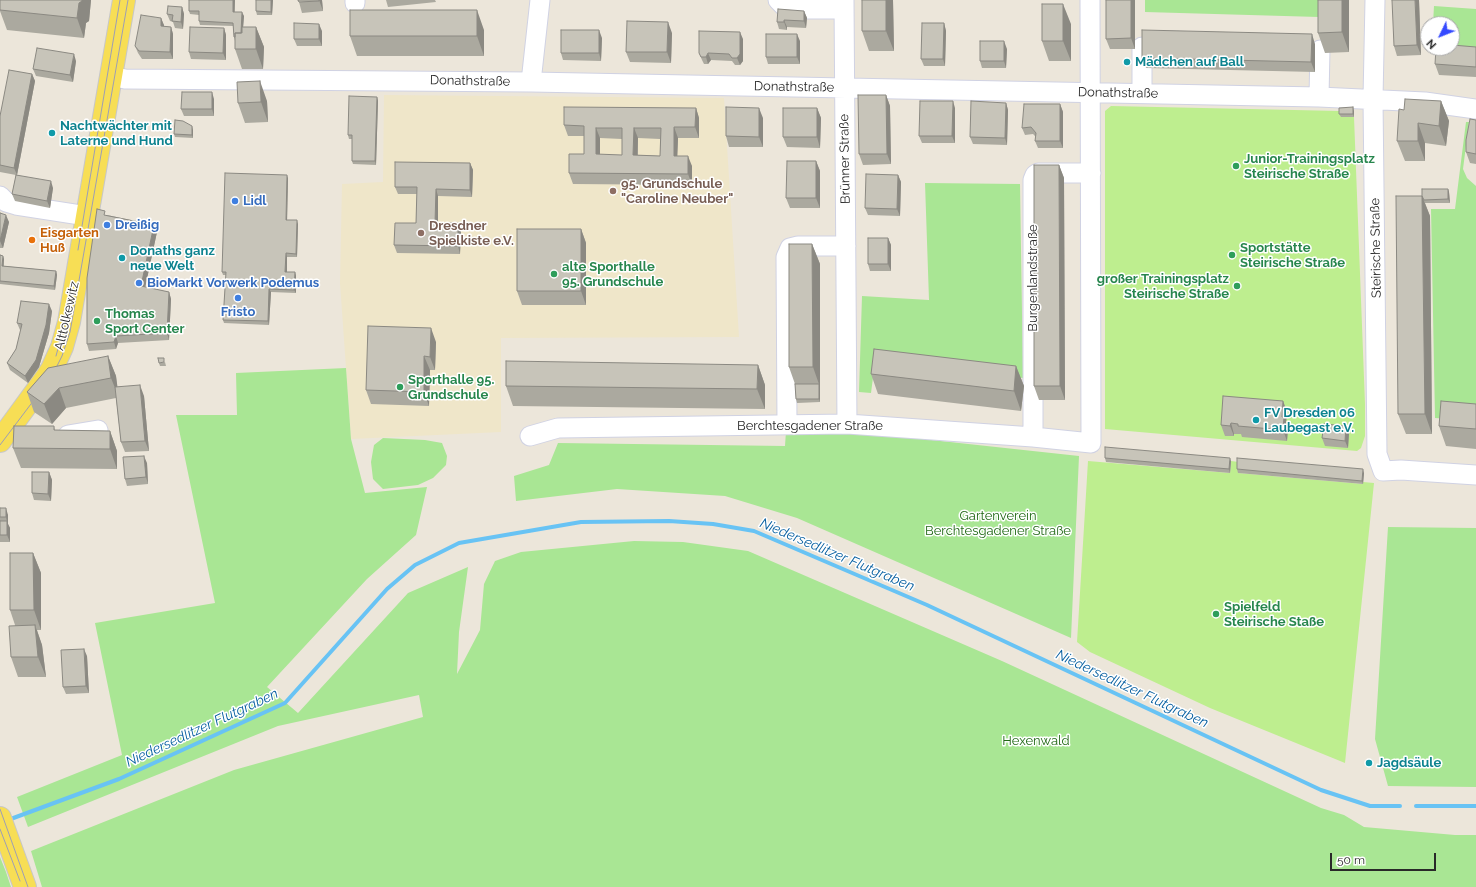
<!DOCTYPE html>
<meta charset="utf-8">
<style>
body{margin:0}
#map{position:relative;width:1476px;height:887px;overflow:hidden;background:#ece6da;font-family:Raleway,sans-serif}
canvas{display:block}
.north{position:absolute;left:1420px;top:16px;width:40px;height:40px;box-sizing:border-box;background:#fff;border:1px solid #a9a9a9;border-radius:50%;rotate:227deg;font-size:11px;font-weight:700;line-height:16px;text-align:center;color:#292929}
.north::after{content:'';display:block;margin:auto;width:14px;height:18px;background:#354aff;clip-path:polygon(50% 0,100% 100%,50% 72%,0 100%)}
.scale{position:absolute;left:1330px;top:853px;width:106px;height:18px;box-sizing:border-box;border:2px solid #292929;border-top:0;padding-left:5px;font-size:12px;line-height:14px;white-space:nowrap;color:#292929;-webkit-text-stroke:3px #fff;paint-order:stroke}
</style>
<div id="map">
<canvas width="1476" height="887"></canvas>
<div class="north">N</div>
<div class="scale">50 m</div>
</div>
<script>
const ctx = document.querySelector('canvas').getContext('2d');
ctx.lineJoin = 'round';
function fill(path, color) { ctx.fillStyle = color; ctx.fill(path, 'evenodd'); }
const toPath = rows => new Path2D(rows.map(r => 'M' + r).join(''));
function trace(path, color, width, dash) { ctx.strokeStyle = color; ctx.lineWidth = width; ctx.lineCap = dash ? 'butt' : 'round'; ctx.setLineDash(dash || []); ctx.stroke(path); }
function write(font, color, halo, rows, align = 'center') {
  ctx.font = font + ' Raleway,sans-serif'; ctx.lineWidth = 3; ctx.setLineDash([]); ctx.textBaseline = 'middle'; ctx.strokeStyle = halo; ctx.fillStyle = color; for (const [text, x, y, turn = 0] of rows) {
    ctx.save(); ctx.translate(x, y); ctx.rotate((+turn || 0) * Math.PI / 180); ctx.textAlign = isNaN(turn) ? turn : align; if (halo) ctx.strokeText(text, 0, 0); ctx.fillText(text, 0, 0); ctx.restore();
  }
}
const education = toPath([
 [384,95,724,98,739,337,501,338,501,432,351,439,340,283,342,184,383,182]
]);
const green = toPath([
 [1145,0,1319,0,1319,17,1145,12],
 [1434,6,1476,9,1476,51,1452,48,1452,24,1433,24],
 [1466,122,1469,122,1463,169,1467,178,1476,186,1476,421,1435,418,1431,209,1455,209],
 [925,183,1020,184,1023,378,875,362,871,393,859,392,862,296,929,300],
 [346,368,351,439,365,493,427,487,416,535,367,579,267,687,298,713,408,593,468,567,459,632,457,674,480,630,484,584,495,561,521,552,634,541,683,542,748,551,1002,661,1321,808,1344,815,1364,827,1455,835,1476,835,1476,887,42,887,31,851,234,770,423,717,419,695,278,726,28,827,17,797,122,755,95,623,215,603,176,415,237,415,236,373],
 [839,430,1079,456,1071,638,797,518,725,496,617,489,516,501,514,476,549,465,558,443,785,446,786,431],
 [383,438,425,440,442,443,447,456,446,465,433,478,418,485,383,489,373,479,371,462,374,445],
 [1388,527,1476,528,1476,787,1388,786,1375,739],
 [0,857,6,872,11,887,0,887]
]);
const pitch = toPath([
 [1111,106,1340,111,1341,117,1354,117,1365,404,1365,436,1361,448,1357,451,1105,429,1105,111],
 [1088,461,1230,473,1231,461,1239,462,1238,473,1363,484,1363,482,1374,483,1345,763,1210,708,1090,652,1077,642]
]);
const stream = toPath([
 [1416,806,1476,806],
 [8,820,119,779,285,703,387,589,415,565,459,543,581,522,669,521,713,524,754,531,927,605,1321,790,1370,806,1400,806]
]);
const minor = toPath([
 [355,0,355,3],
 [778,0,784,6,794,9,844,9],
 [844,0,847,424],
 [1375,0,1373,99,1377,454,1383,471,1401,470,1476,475],
 [111,76,125,79,531,82,1319,97,1425,102,1476,109],
 [531,82,540,0],
 [1142,93,1142,47],
 [1319,97,1320,50],
 [0,196,6,202,16,205,87,216],
 [787,425,786,257,790,248,798,246,846,246],
 [68,435,98,430],
 [530,436,558,428,847,424,1033,437,1091,443,1090,0],
 [1033,437,1033,180,1035,175,1038,173,1091,173]
]);
const major = toPath([
 [0,441,46,378,52,369,62,347,69,322,124,0],
 [0,818,25,887]
]);
const tram = toPath([
 [78,250,120,0],
 [56,356,66,319],
 [52,376,62,356,70,332,128,0],
 [0,445,37,396],
 [0,809,28,887],
 [0,829,20,881]
]);
const wall = toPath([
 [0,0,91,0,89,21,86,23,84,38,7,30,0,11],
 [189,0,235,0,235,12,244,16,243,27,256,27,264,47,263,69,242,69,235,49,235,41,234,37,233,26,200,25,199,21,199,15,190,14,189,11],
 [256,0,273,0,272,15,257,15,256,11],
 [298,0,322,0,323,11,302,13,299,2],
 [386,0,435,0,436,2,388,7],
 [893,0,894,51,869,51,862,31],
 [1106,0,1135,0,1135,49,1110,49,1106,39],
 [1349,0,1349,52,1325,53,1318,33],
 [1419,0,1421,55,1397,56,1394,46],
 [182,7,184,14,183,29,175,28,173,22,170,21,167,14],
 [804,11,807,18,806,28,787,27,787,30,779,29,777,22],
 [161,18,164,26,171,27,173,34,173,59,142,59,138,53,135,46],
 [944,23,946,31,945,66,924,66,921,59],
 [1071,24,1071,61,1049,61,1042,41],
 [224,28,226,35,226,60,191,59,189,52],
 [484,30,484,56,357,56,350,36],
 [322,31,322,46,297,46,294,39],
 [672,33,671,63,630,62,626,52],
 [602,38,601,61,563,60,561,53],
 [743,39,743,61,740,65,735,65,732,61,711,60,708,64,704,64,702,60,699,53],
 [800,41,800,64,768,64,766,57],
 [1315,44,1315,72,1146,68,1142,58],
 [1476,47,1476,77,1439,75,1435,64],
 [1007,49,1006,68,982,68,980,61],
 [76,61,73,82,36,76,33,69],
 [32,74,35,81,17,175,53,188,50,208,15,201,12,194,16,175,0,172,0,116],
 [886,95,890,106,891,164,863,165,859,154],
 [377,97,378,101,376,165,353,164,352,161,352,139,349,139,348,135],
 [214,99,214,116,184,116,181,109],
 [267,101,268,122,245,123,238,103],
 [1441,101,1449,121,1446,146,1425,143,1425,161,1405,161,1397,141],
 [1006,103,1008,110,1007,145,973,144,970,137],
 [1060,104,1063,112,1063,148,1038,148,1035,141,1036,137,1033,134,1025,135,1022,128],
 [696,108,699,118,699,138,678,138,677,156,692,166,692,185,573,184,569,173,584,154,584,136,568,136,564,125],
 [600,138,622,139,622,155,600,155],
 [638,138,660,139,660,156,638,155],
 [817,108,821,118,820,148,787,147,783,137],
 [955,108,955,143,922,143,919,136],
 [1354,111,1354,117,1341,117,1339,114],
 [763,118,763,147,729,147,726,136],
 [1476,120,1476,164,1470,163,1466,152],
 [193,130,193,138,175,137,174,134],
 [816,161,820,171,820,208,790,208,786,198],
 [470,163,473,170,472,197,438,196,438,223,461,230,460,254,397,253,394,245,416,223,417,194,398,194,395,187],
 [1059,165,1064,178,1065,400,1039,400,1034,386],
 [898,175,901,182,900,216,868,215,865,208],
 [288,178,287,220,298,224,297,257,287,257,287,272,295,272,296,276,296,293,271,292,269,325,224,323,223,320,226,275,223,275,222,272],
 [1448,189,1449,192,1450,203,1425,203,1430,216,1432,434,1406,434,1398,414,1422,196],
 [0,213,9,222,3,248,0,248],
 [107,215,154,225,157,232,145,287,169,292,171,299,169,340,118,343,116,349,89,351,87,344],
 [581,229,586,243,586,305,522,305,517,291],
 [888,238,891,245,891,271,870,271,868,264],
 [812,244,820,264,820,402,797,403,796,399,795,384,789,367],
 [0,255,3,256,4,259,4,266,56,271,57,275,55,290,0,284],
 [52,311,49,333,39,367,28,383,10,370,7,363,16,349,21,331,20,330,17,323],
 [436,342,435,370,430,370,429,406,371,404,366,390],
 [108,356,116,376,117,387,144,396,149,451,125,452,121,442,116,398,66,408,52,424,34,412,27,392],
 [165,362,166,366,160,366,159,363],
 [758,365,765,385,765,409,513,406,506,386],
 [1016,366,1024,386,1021,411,878,394,871,374],
 [1283,401,1287,412,1286,423,1288,428,1287,441,1242,437,1241,434,1234,434,1234,436,1225,436,1221,425],
 [1476,404,1476,449,1446,446,1439,426],
 [54,426,55,430,110,431,117,451,117,469,21,468,13,448],
 [1346,426,1349,433,1348,448,1325,446,1322,438],
 [1105,458,1231,461,1230,473,1106,462],
 [147,463,148,484,127,486,125,479],
 [1237,469,1364,473,1363,484,1238,473],
 [49,472,52,480,51,501,34,500,32,493],
 [0,508,8,515,8,524,10,528,10,542,0,542],
 [33,553,41,573,41,630,37,630,42,645,46,677,18,677,11,657,15,625,10,610],
 [87,656,89,693,66,694,63,687]
]);
const shadedWall = toPath([
 [82,0,91,0,89,21,86,23,84,38,77,18,79,3],
 [233,0,235,0,234,16,233,12],
 [271,0,273,0,272,15,271,12],
 [319,0,322,0,323,11],
 [886,0,893,0,894,51,886,31],
 [1131,0,1135,0,1135,49,1131,38],
 [1342,0,1349,0,1349,52,1342,32],
 [1415,0,1419,0,1421,55,1417,45],
 [1063,4,1071,24,1071,61,1063,41],
 [182,7,184,14,183,29,181,22],
 [477,10,484,30,484,56,477,36],
 [804,11,807,18,806,28,804,21],
 [242,12,244,16,242,41,241,37],
 [161,18,164,25,164,33,161,26],
 [784,20,787,27,787,30,784,22],
 [668,22,672,33,671,63,667,52],
 [944,23,946,31,945,66,943,59],
 [319,24,322,31,322,46,319,39],
 [171,27,173,34,173,59,170,52],
 [256,27,264,47,263,69,256,49],
 [224,28,226,35,226,60,223,53],
 [599,30,602,38,601,61,599,53],
 [740,32,743,39,743,61,740,65,737,58],
 [797,34,800,41,800,64,797,57],
 [1312,34,1315,44,1315,72,1311,62],
 [1004,41,1007,49,1006,68,1004,61],
 [708,53,711,60,708,64,706,57],
 [74,54,76,61,73,82,70,75],
 [32,74,35,81,17,175,14,168],
 [260,81,267,101,268,122,261,102],
 [212,92,214,99,214,116,212,109],
 [886,95,890,106,891,164,887,154],
 [377,97,378,101,376,165,375,161],
 [953,101,955,108,955,143,952,136],
 [1441,101,1449,121,1446,146,1439,126],
 [1006,103,1008,110,1007,145,1005,138],
 [1060,104,1063,112,1063,148,1060,141],
 [1353,107,1354,111,1354,117,1353,114],
 [696,108,699,118,699,138,695,127],
 [759,108,763,118,763,147,759,137],
 [817,108,821,118,820,148,817,137],
 [1418,123,1425,143,1425,161,1418,141],
 [192,126,193,130,193,138,192,135],
 [674,127,678,138,677,166,674,156],
 [596,128,600,138,600,165,596,154],
 [634,128,638,138,637,166,633,155],
 [688,156,692,166,692,185,688,174],
 [816,161,820,171,820,208,816,198],
 [470,163,473,170,472,197,470,190],
 [1059,165,1064,178,1065,400,1060,386],
 [287,175,288,178,287,223,286,220],
 [898,175,901,182,900,216,897,209],
 [51,181,53,188,50,208,47,201],
 [436,189,438,196,438,230,435,223],
 [1448,189,1449,192,1450,203,1448,199],
 [1422,196,1430,216,1432,434,1425,414],
 [6,215,9,222,3,248,0,241],
 [297,220,298,224,297,257,296,254],
 [458,223,461,230,460,254,458,246],
 [154,225,157,232,144,293,141,286],
 [581,229,586,243,586,305,581,291],
 [888,238,891,245,891,271,888,264],
 [812,244,820,264,820,387,813,367],
 [286,253,287,257,287,275,285,272],
 [3,256,4,259,3,269,2,266],
 [56,271,57,275,55,290,54,286],
 [295,272,296,276,296,293,294,290],
 [269,289,271,292,269,325,268,321],
 [169,292,171,299,169,340,167,333],
 [49,304,52,311,49,333,39,367,28,383,25,376],
 [431,328,436,342,435,370,430,357],
 [116,336,118,343,116,349,114,342],
 [108,356,116,376,119,398,111,378],
 [424,356,430,370,429,406,424,392],
 [758,365,765,385,765,409,757,389],
 [1016,366,1024,386,1021,411,1014,391],
 [819,384,820,387,820,402,819,399],
 [140,385,144,396,149,451,145,441],
 [59,388,66,408,52,424,44,404],
 [1283,401,1287,412,1286,423,1288,428,1287,441,1283,430,1282,417],
 [1231,423,1234,434,1234,436,1230,426],
 [1346,426,1349,433,1348,448,1345,441],
 [110,431,117,451,117,469,110,449],
 [144,456,147,463,148,484,146,477],
 [1230,458,1231,461,1230,473,1229,469],
 [1363,469,1364,473,1363,484,1362,481],
 [49,472,52,480,51,501,48,494],
 [6,508,8,515,8,524,10,528,10,542,7,535,7,522,6,517],
 [33,553,41,573,41,630,34,610],
 [35,625,42,645,46,677,38,657],
 [84,649,87,656,89,693,86,686]
]);
const building = toPath([
 [0,0,82,0,82,1,79,3,77,18,0,10,0,0],
 [189,0,233,0,233,12,242,12,241,33,235,33,235,37,234,37,233,23,199,21,199,11,189,11,189,0],
 [256,0,271,0,271,12,256,11,256,0],
 [298,0,319,0,319,1,299,2,298,0],
 [862,0,886,0,886,31,862,31,862,0],
 [1106,0,1131,0,1131,38,1106,39,1106,0],
 [1318,0,1342,0,1342,32,1318,33,1318,0],
 [1392,0,1415,0,1417,45,1394,46,1392,0],
 [1042,4,1063,4,1063,41,1042,41,1042,4],
 [168,6,182,7,181,22,172,21,173,15,167,14,168,6],
 [778,9,804,11,804,21,784,20,784,22,777,22,778,9],
 [350,10,477,10,477,36,350,36,350,10],
 [141,15,161,18,161,26,171,27,170,52,139,51,135,46,141,15],
 [627,21,668,22,667,52,626,52,627,21],
 [294,23,319,24,319,39,294,39,294,23],
 [922,23,944,23,943,59,921,59,922,23],
 [190,27,224,28,223,53,189,52,190,27],
 [242,27,256,27,256,49,235,49,235,33,242,33,242,27],
 [561,30,599,30,599,53,561,53,561,30],
 [1142,30,1312,34,1311,62,1142,58,1142,30],
 [699,31,740,32,740,54,737,58,732,58,729,54,708,53,706,57,701,57,699,53,699,31],
 [766,34,797,34,797,57,766,57,766,34],
 [980,41,1004,41,1004,61,980,61,980,41],
 [1452,45,1476,47,1476,67,1435,64,1436,48,1452,48,1452,45],
 [37,48,74,54,70,75,33,69,37,48],
 [9,70,32,74,14,168,0,165,0,116,9,70],
 [260,81,261,102,238,103,237,82,260,81],
 [182,92,212,92,212,109,181,109,182,92],
 [858,95,886,95,887,154,859,154,858,95],
 [349,96,377,97,375,161,352,161,352,135,348,135,349,96],
 [1405,99,1441,101,1439,126,1418,123,1418,141,1397,141,1399,109,1404,110,1405,99],
 [920,101,953,101,952,136,919,136,920,101],
 [971,101,1006,103,1005,138,970,137,971,101],
 [1024,104,1060,104,1060,141,1035,141,1036,133,1031,127,1022,128,1024,104],
 [564,107,696,108,695,127,674,127,674,156,688,156,688,174,569,173,569,154,584,154,584,126,564,125,564,107],
 [596,128,622,128,622,155,596,154,596,128],
 [634,128,661,128,660,156,633,155,634,128],
 [726,107,759,108,759,137,726,136,726,107],
 [1353,107,1353,114,1339,114,1339,108,1353,107],
 [783,108,817,108,817,137,783,137,783,108],
 [1470,119,1476,120,1476,154,1466,152,1466,140,1470,119],
 [175,120,183,121,192,126,192,135,174,134,175,120],
 [787,161,816,161,816,198,786,198,787,161],
 [395,162,470,163,470,190,436,189,435,223,458,223,458,246,394,245,395,223,416,223,417,187,395,187,395,162],
 [1034,165,1059,165,1060,386,1034,386,1034,165],
 [225,173,287,175,286,220,297,220,296,254,286,253,285,272,295,272,294,290,269,289,268,321,223,320,226,272,222,272,225,173],
 [866,174,898,175,897,209,865,208,866,174],
 [16,175,51,181,47,201,12,194,16,175],
 [1422,189,1448,189,1448,199,1424,200,1422,196,1422,189],
 [1396,196,1422,196,1425,414,1398,414,1396,196],
 [97,209,105,211,104,215,154,225,141,286,169,292,167,333,116,336,114,342,87,344,87,278,97,209],
 [0,213,6,215,0,241,0,213],
 [517,229,581,229,581,291,517,291,517,229],
 [868,238,888,238,888,264,868,264,868,238],
 [789,244,812,244,813,367,789,367,789,244],
 [0,255,3,256,2,266,56,271,54,286,0,281,0,255],
 [21,301,49,304,46,325,36,360,25,376,7,363,16,349,22,324,17,323,21,301],
 [368,326,431,328,430,357,424,356,424,392,366,390,368,326],
 [874,349,1016,366,1014,391,871,374,874,349],
 [108,356,111,378,59,388,44,404,27,392,48,368,108,356],
 [158,358,164,358,164,362,159,363,158,358],
 [506,361,758,365,757,389,506,386,506,361],
 [795,384,819,384,819,399,796,399,795,384],
 [140,385,145,441,121,442,115,387,140,385],
 [1223,396,1283,401,1282,417,1284,417,1283,430,1238,426,1238,424,1231,423,1230,426,1221,425,1223,396],
 [1441,401,1476,404,1476,429,1439,426,1441,401],
 [1324,424,1346,426,1345,441,1322,438,1324,424],
 [14,426,54,426,54,430,110,431,110,449,13,448,14,426],
 [1105,447,1230,458,1229,469,1105,458,1105,447],
 [144,456,146,477,125,479,123,457,144,456],
 [1237,458,1363,469,1362,481,1237,469,1237,458],
 [32,472,49,472,48,494,32,493,32,472],
 [0,508,6,508,6,517,0,517,0,508],
 [0,521,7,521,7,535,0,535,0,521],
 [10,553,33,553,34,610,10,610,10,553],
 [35,625,38,657,11,657,9,626,35,625],
 [84,649,86,686,63,687,61,650,84,649]
]);
const markers = [
 [1127,62,4,"#0f9aa8"],
 [52,133,4,"#0f9aa8"],
 [1236,166,4,"#2e9e5b"],
 [613,191,4,"#8d6e63"],
 [235,201,4,"#3f7fe0"],
 [107,225,4,"#3f7fe0"],
 [421,233,4,"#8d6e63"],
 [32,240,4,"#e8710a"],
 [1232,255,4,"#2e9e5b"],
 [122,258,4,"#0f9aa8"],
 [554,274,4,"#2e9e5b"],
 [139,283,4,"#3f7fe0"],
 [1237,286,4,"#2e9e5b"],
 [238,298,4,"#3f7fe0"],
 [97,321,4,"#2e9e5b"],
 [400,387,4,"#2e9e5b"],
 [1256,420,4,"#0f9aa8"],
 [1216,614,4,"#2e9e5b"],
 [1369,763,4,"#0f9aa8"]
];
const cultureNames = [
 ["Mädchen auf Ball",1135,62],
 ["Nachtwächter mit",60,126],
 ["Laterne und Hund",60,141],
 ["Donaths ganz",130,251],
 ["neue Welt",130,266],
 ["FV Dresden 06",1264,413],
 ["Laubegast e.V.",1264,428],
 ["Jagdsäule",1377,763]
];
const streetNames = [
 ["Donathstraße",470,81,1],
 ["Donathstraße",794,87,1],
 ["Donathstraße",1118,93,1],
 ["Brünner Straße",845,159,-91],
 ["Steirische Straße",1376,248,-91],
 ["Burgenlandstraße",1033,278,-90],
 ["Alttolkewitz",67,316,-77],
 ["Berchtesgadener Straße",810,426]
];
const leisureNames = [
 ["Junior-Trainingsplatz",1244,159],
 ["Steirische Straße",1244,174],
 ["Sportstätte",1240,248],
 ["Steirische Straße",1240,263],
 ["alte Sporthalle",562,267],
 ["95. Grundschule",562,282],
 ["großer Trainingsplatz",1229,279,"right"],
 ["Steirische Straße",1229,294,"right"],
 ["Thomas",105,314],
 ["Sport Center",105,329],
 ["Sporthalle 95.",408,380],
 ["Grundschule",408,395],
 ["Spielfeld",1224,607],
 ["Steirische Staße",1224,622]
];
const educationNames = [
 ["95. Grundschule",621,184],
 ["\"Caroline Neuber\"",621,199],
 ["Dresdner",429,226],
 ["Spielkiste e.V.",429,241]
];
const shopNames = [
 ["Lidl",243,201],
 ["Dreißig",115,225],
 ["BioMarkt Vorwerk Podemus",147,283],
 ["Fristo",238,312,"center"]
];
const foodNames = [
 ["Eisgarten",40,233],
 ["Huß",40,248]
];
const parkNames = [
 ["Gartenverein",998,516],
 ["Berchtesgadener Straße",998,531],
 ["Hexenwald",1036,741]
];
const waterNames = [
 ["Niedersedlitzer Flutgraben",837,555,23],
 ["Niedersedlitzer Flutgraben",1132,689,25],
 ["Niedersedlitzer Flutgraben",202,728,-25]
];
fill(education, '#efe6c9');
fill(green, '#a9e694');
fill(pitch, '#beee8f');
trace(stream, '#68c3f4', 4);
trace(minor, '#d0d2e3', 21);
trace(major, '#c7c7c7', 24);
trace(minor, '#fff', 19);
trace(major, '#f7de55', 22);
trace(tram, '#9d9eb5', 1);
fill(wall, '#aba99f');
fill(shadedWall, '#8b8982');
fill(building, '#c7c4b9');
trace(building, '#8b8982', 1);
for (const [x, y, r, color] of markers) { const dot = new Path2D(); dot.arc(x, y, r, 0, 2 * Math.PI); ctx.fillStyle = color; ctx.fill(dot); trace(dot, '#fff', 1.5); }
write('bold 13px', '#0d838f', '#fff', cultureNames, 'left');
write('13px', '#292929', '#fff', streetNames);
write('bold 13px', '#27864d', '#fff', leisureNames, 'left');
write('bold 13px', '#785e54', '#fff', educationNames, 'left');
write('bold 13px', '#366cbe', '#fff', shopNames, 'left');
write('bold 13px', '#c56008', '#fff', foodNames, 'left');
write('13px', '#216916', '#fff', parkNames);
write('italic 14px', '#075fa0', '#fff', waterNames);
</script>
